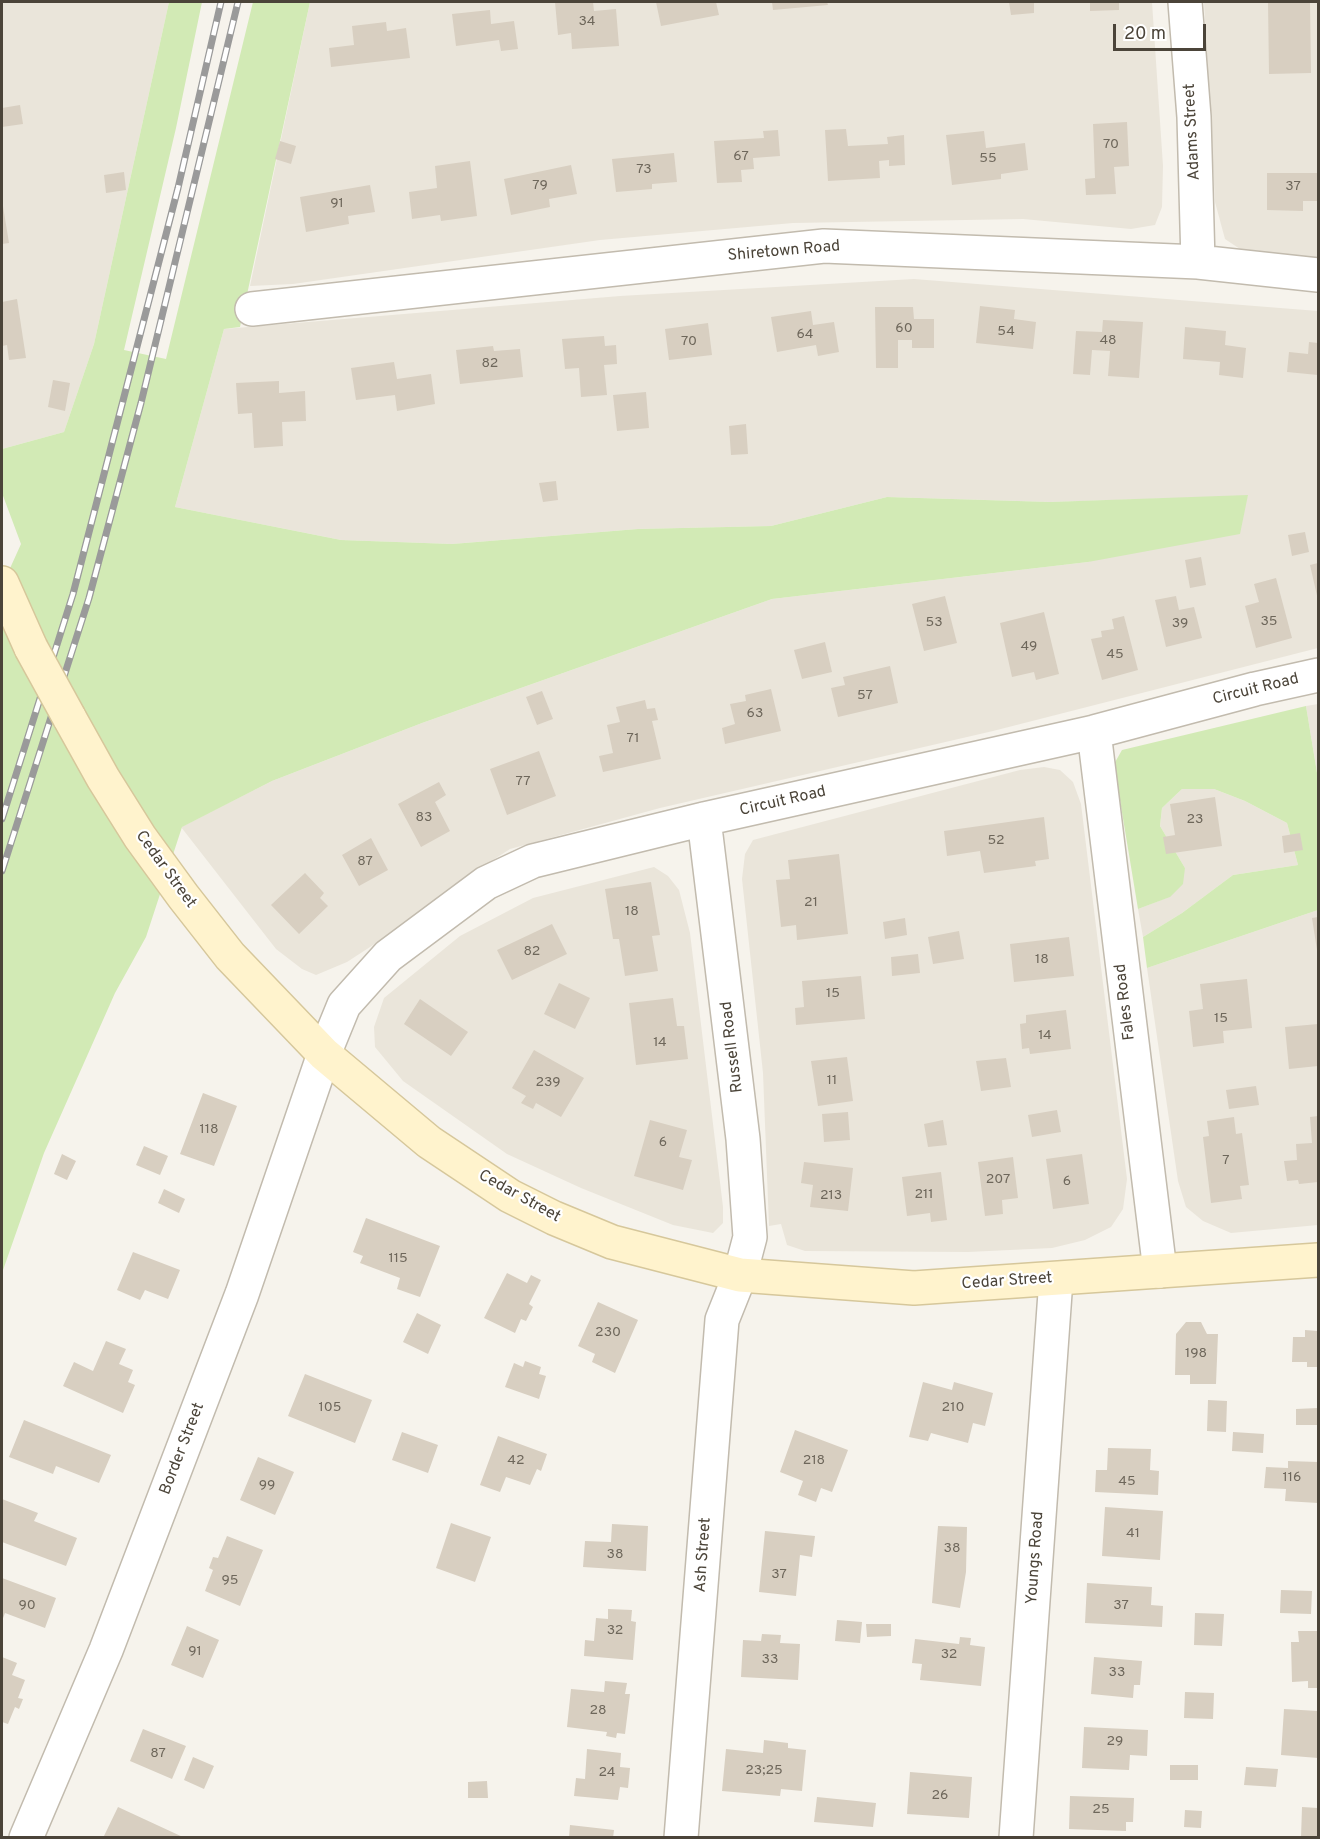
<!DOCTYPE html>
<style>
body{margin:0}
#map{position:relative;width:1320px;height:1839px;overflow:hidden;background:#f6f3ec;font-family:Overpass,sans-serif}
canvas{display:block}
.frame{position:absolute;inset:0;border:3px solid #4b4439;pointer-events:none}
.scale{position:absolute;left:1113px;top:24px;width:93px;height:27px;box-sizing:border-box;border:3px solid #4b4439;border-top:0;padding-left:8px;font-size:18px;line-height:21px;white-space:nowrap;color:#4b4439;-webkit-text-stroke:4px #fff;paint-order:stroke}
</style>
<div id="map">
<canvas width="1320" height="1839"></canvas>
<div class="frame"></div>
<div class="scale">20 m</div>
</div>
<script>
const ctx = document.querySelector('canvas').getContext('2d');
ctx.lineJoin = 'round';
function fill(path, color) { ctx.fillStyle = color; ctx.fill(path, 'evenodd'); }
const toPath = rows => new Path2D(rows.map(r => 'M' + r).join(''));
function trace(path, color, width, dash) { ctx.strokeStyle = color; ctx.lineWidth = width; ctx.lineCap = dash ? 'butt' : 'round'; ctx.setLineDash(dash || []); ctx.stroke(path); }
function write(font, color, halo, rows, align = 'center') {
  ctx.font = font + ' Overpass,sans-serif'; ctx.lineWidth = 4.5; ctx.setLineDash([]); ctx.textBaseline = 'middle'; ctx.strokeStyle = halo; ctx.fillStyle = color; for (const [text, x, y, turn = 0] of rows) {
    ctx.save(); ctx.translate(x, y); ctx.rotate((+turn || 0) * Math.PI / 180); ctx.textAlign = isNaN(turn) ? turn : align; if (halo) ctx.strokeText(text, 0, 0); ctx.fillText(text, 0, 0); ctx.restore();
  }
}
const residential = toPath([
 [2,2,169,2,94,344,64,432,2,449],
 [310,2,1152,2,1163,166,1162,207,1155,225,1131,229,1023,219,793,223,600,240,293,284,250,286],
 [1204,2,1318,2,1318,258,1243,251,1225,239,1215,202],
 [914,279,1318,311,1318,648,993,731,660,808,510,849,451,887,390,934,347,962,316,975,302,969,276,949,181,827,272,781,422,723,772,599,1088,562,1248,496,1050,502,887,497,771,526,638,529,452,544,341,540,175,507,224,329,620,296],
 [1318,704,1318,779,1306,706],
 [1044,767,1060,770,1073,782,1081,804,1127,1179,1123,1209,1111,1227,1085,1240,1052,1248,968,1252,805,1251,787,1245,781,1224,769,1226,763,1073,742,879,745,854,753,840,1020,770],
 [1182,789,1214,789,1245,801,1287,823,1298,865,1233,875,1182,913,1143,937,1138,909,1169,897,1185,868,1160,826,1162,808],
 [654,867,668,876,679,890,690,933,723,1207,723,1223,713,1233,673,1225,581,1188,507,1154,403,1081,375,1047,374,1027,384,998,460,936,533,898],
 [1318,910,1318,1225,1231,1233,1203,1221,1186,1207,1178,1181,1147,968]
]);
const green = toPath([
 [169,2,202,2,176,128,124,350,166,359,253,2,310,2,240,327,224,329,175,507,341,540,452,544,638,529,771,526,887,497,1050,502,1248,495,1240,534,1088,562,772,599,422,723,272,781,182,827,146,937,115,993,44,1153,2,1273,2,586,21,544,2,493,2,449,64,432,94,344],
 [1306,706,1318,779,1318,910,1147,968,1143,937,1182,913,1233,875,1298,865,1287,823,1245,801,1214,789,1182,789,1162,808,1160,826,1185,868,1183,884,1170,897,1138,909,1114,764,1122,750]
]);
const building = toPath([
 [555,2,593,2,594,11,616,9,619,46,572,49,571,33,558,35],
 [656,2,716,2,719,15,661,26],
 [772,2,827,2,828,5,773,10],
 [1009,2,1034,2,1034,13,1011,15],
 [1090,2,1119,2,1119,10,1090,11],
 [1268,2,1310,2,1311,73,1269,74],
 [490,10,491,24,514,21,518,49,501,51,499,40,456,46,452,14],
 [386,22,387,31,406,28,410,58,331,67,329,48,354,45,352,26],
 [20,105,23,124,2,127,2,108],
 [1127,122,1129,166,1114,167,1116,194,1086,195,1085,179,1095,178,1093,124],
 [846,129,848,146,888,144,887,137,904,135,905,165,889,166,889,160,879,161,880,178,828,181,825,130],
 [778,130,780,156,753,158,754,169,741,170,742,182,717,183,714,141,764,138,763,131],
 [984,131,986,148,1025,143,1028,170,1001,174,1001,179,952,185,946,135],
 [280,141,296,146,291,164,275,159],
 [674,153,677,182,652,184,652,189,616,192,612,159],
 [470,161,477,216,441,221,440,215,412,219,409,192,437,188,435,166],
 [571,165,577,194,549,199,550,207,511,215,504,179],
 [124,172,126,190,106,193,104,175],
 [1267,173,1318,173,1318,201,1303,201,1303,211,1267,210],
 [370,185,375,212,348,216,349,224,306,232,300,197],
 [2,200,9,243,2,244],
 [17,299,26,358,9,360,7,345,2,346,2,302],
 [980,306,1015,310,1014,319,1036,322,1033,349,976,343],
 [875,307,913,307,914,319,934,319,934,348,912,348,912,340,898,340,898,368,876,368],
 [811,311,813,325,834,322,839,352,818,356,816,345,777,352,771,317],
 [1103,320,1143,322,1139,378,1108,376,1110,351,1092,350,1090,375,1073,374,1076,331,1102,332],
 [708,323,712,355,669,360,665,329],
 [1185,327,1226,331,1225,345,1246,348,1243,378,1219,375,1220,362,1183,359],
 [604,336,605,346,616,345,617,364,604,365,607,395,581,397,579,368,565,369,562,339],
 [1309,342,1318,343,1318,375,1287,372,1289,352,1308,354],
 [493,346,494,351,520,349,523,377,460,384,456,350],
 [394,362,397,379,431,374,435,404,397,411,395,395,356,400,351,368],
 [53,380,70,383,65,411,48,407],
 [279,381,279,393,305,391,306,421,282,422,283,446,254,448,252,413,238,414,236,383],
 [646,392,649,428,617,431,613,395],
 [746,424,748,454,731,455,729,426],
 [556,481,558,500,543,502,539,483],
 [1305,532,1309,552,1292,556,1288,535],
 [1201,557,1206,585,1190,588,1185,560],
 [1318,563,1318,600,1310,565],
 [1276,578,1292,638,1256,648,1245,606,1259,602,1254,584],
 [945,596,957,643,924,651,912,604],
 [1176,596,1179,610,1194,607,1202,638,1166,647,1155,600],
 [1044,612,1059,674,1036,680,1034,672,1012,677,1000,623],
 [1124,616,1138,670,1102,680,1091,639,1102,637,1101,631,1114,629,1112,619],
 [825,642,832,672,802,679,794,650],
 [890,666,898,703,838,717,831,688,845,685,843,677],
 [771,689,781,731,725,744,722,728,735,724,730,704,746,701,745,695],
 [542,691,553,719,537,725,526,697],
 [645,700,647,709,655,708,658,720,652,721,661,759,603,772,599,756,613,753,607,725,620,722,616,707],
 [539,751,556,796,507,815,490,769],
 [439,782,446,795,435,802,450,831,421,847,398,804],
 [1215,797,1222,846,1166,854,1163,837,1175,835,1170,804],
 [1044,817,1049,859,1035,861,1036,866,984,873,980,851,947,856,944,831],
 [1300,833,1303,850,1284,853,1282,836],
 [371,838,388,870,359,886,342,855],
 [839,854,848,934,797,940,796,925,781,927,776,880,790,879,788,860],
 [305,873,324,893,320,898,328,906,299,934,271,905],
 [651,882,660,935,652,936,658,971,625,976,619,939,613,939,605,889],
 [1318,917,1318,950,1317,950,1312,918],
 [905,918,907,935,885,939,883,922],
 [552,924,567,954,512,980,497,950],
 [959,931,964,959,933,964,928,937],
 [1069,937,1074,976,1014,982,1010,944],
 [918,954,920,973,892,976,891,957],
 [861,976,865,1019,796,1025,795,1008,804,1007,802,981],
 [1247,979,1252,1028,1223,1031,1224,1043,1193,1047,1189,1011,1203,1009,1200,984],
 [559,983,590,998,575,1029,544,1014],
 [673,998,677,1026,684,1026,688,1059,636,1065,629,1003],
 [420,999,468,1032,451,1056,404,1024],
 [1066,1010,1071,1049,1030,1054,1029,1048,1022,1049,1020,1024,1026,1023,1026,1015],
 [1318,1024,1318,1066,1289,1069,1285,1027],
 [534,1050,584,1078,561,1117,536,1103,533,1109,521,1103,526,1096,512,1088],
 [847,1057,853,1101,818,1106,811,1061],
 [1006,1058,1011,1087,981,1091,976,1061],
 [1256,1086,1259,1105,1229,1109,1226,1090],
 [203,1093,237,1106,214,1166,180,1154],
 [1057,1110,1061,1132,1032,1137,1028,1115],
 [848,1112,850,1140,824,1142,822,1114],
 [1318,1116,1318,1182,1299,1184,1298,1180,1287,1181,1284,1161,1297,1160,1296,1144,1312,1143,1310,1117],
 [1234,1117,1236,1134,1242,1133,1249,1185,1240,1186,1242,1199,1211,1203,1203,1137,1209,1136,1207,1121],
 [650,1120,687,1130,679,1157,692,1160,683,1190,634,1176],
 [943,1120,947,1145,928,1147,924,1124],
 [144,1146,168,1156,160,1175,136,1165],
 [62,1154,76,1161,67,1180,54,1174],
 [1082,1154,1089,1204,1053,1209,1046,1159],
 [1013,1157,1018,1198,1002,1200,1003,1214,985,1216,978,1162],
 [804,1162,853,1168,848,1211,810,1207,813,1185,801,1183],
 [941,1172,947,1220,931,1222,930,1213,907,1216,902,1177],
 [164,1189,185,1199,179,1213,158,1203],
 [366,1218,440,1246,420,1297,397,1289,400,1278,360,1263,363,1256,353,1252],
 [133,1252,180,1270,168,1299,145,1290,140,1300,117,1290],
 [507,1273,527,1283,531,1275,541,1280,529,1304,533,1307,526,1321,521,1319,515,1333,484,1318],
 [598,1302,638,1320,615,1373,592,1362,595,1354,578,1346],
 [417,1313,441,1325,428,1354,403,1342],
 [1186,1322,1201,1322,1207,1334,1218,1334,1216,1384,1190,1384,1190,1375,1175,1375,1176,1334],
 [1305,1330,1318,1331,1318,1367,1307,1367,1307,1362,1292,1362,1293,1337,1305,1337],
 [106,1341,126,1349,119,1364,133,1370,128,1382,135,1385,123,1413,63,1386,74,1362,93,1371],
 [525,1361,541,1367,539,1374,546,1376,539,1399,505,1387,514,1363,523,1367],
 [305,1374,372,1400,355,1443,288,1416],
 [923,1382,952,1390,954,1382,993,1393,985,1426,973,1423,968,1443,931,1433,928,1441,909,1437],
 [1208,1400,1227,1401,1226,1432,1207,1431],
 [1318,1408,1318,1425,1296,1425,1296,1409],
 [24,1420,111,1455,99,1483,56,1466,53,1474,9,1457],
 [795,1430,848,1450,832,1492,821,1488,816,1502,798,1495,803,1481,780,1472],
 [402,1432,438,1445,428,1473,392,1460],
 [1233,1432,1264,1434,1263,1453,1232,1451],
 [498,1436,547,1454,541,1471,537,1469,530,1485,506,1477,500,1492,480,1485],
 [1108,1448,1151,1449,1150,1470,1159,1471,1158,1495,1095,1492,1096,1470,1107,1470],
 [258,1457,294,1472,275,1515,240,1500],
 [1288,1461,1318,1462,1318,1503,1285,1501,1286,1489,1264,1488,1266,1467,1288,1468],
 [2,1499,38,1513,34,1521,77,1538,66,1566,2,1542],
 [1105,1507,1163,1511,1160,1560,1102,1556],
 [451,1523,491,1537,475,1582,436,1568],
 [612,1524,648,1526,646,1571,583,1567,585,1541,611,1542],
 [938,1526,967,1527,966,1572,960,1608,932,1603],
 [765,1531,815,1536,812,1557,800,1555,796,1596,759,1592],
 [227,1536,263,1550,240,1606,205,1591,213,1570,209,1568,213,1557,218,1558],
 [2,1578,56,1598,45,1628,5,1613,2,1621],
 [1087,1583,1152,1587,1151,1605,1163,1606,1162,1627,1085,1623],
 [1281,1590,1312,1591,1311,1614,1280,1613],
 [608,1609,632,1610,631,1621,636,1622,633,1660,584,1656,585,1640,594,1641,596,1618,608,1619],
 [1195,1613,1224,1614,1222,1646,1194,1645],
 [837,1620,862,1622,860,1643,835,1641],
 [866,1624,891,1624,891,1636,867,1637],
 [187,1626,219,1640,203,1678,171,1665],
 [1298,1631,1318,1631,1318,1688,1308,1688,1308,1681,1292,1682,1291,1642,1299,1642],
 [762,1634,781,1635,780,1643,800,1644,798,1680,741,1677,743,1640,761,1641],
 [960,1637,971,1638,970,1645,985,1647,981,1686,920,1680,922,1664,912,1663,915,1639,959,1644],
 [2,1657,17,1663,12,1675,25,1680,18,1698,23,1699,19,1709,15,1707,8,1724,2,1722],
 [1094,1657,1142,1661,1140,1685,1134,1685,1133,1698,1091,1694],
 [605,1681,627,1683,625,1694,630,1694,625,1734,617,1733,616,1738,606,1736,607,1732,567,1727,571,1689,604,1692],
 [1185,1692,1214,1693,1213,1719,1184,1718],
 [1284,1709,1318,1711,1318,1758,1281,1755],
 [1084,1727,1148,1730,1147,1756,1130,1755,1129,1770,1082,1768],
 [143,1729,186,1746,172,1779,130,1761],
 [764,1740,788,1743,788,1748,806,1750,802,1791,781,1789,780,1796,722,1791,726,1749,763,1753],
 [587,1749,621,1753,620,1767,630,1768,628,1788,620,1787,618,1800,574,1796,576,1778,585,1779],
 [193,1757,214,1766,204,1789,184,1780],
 [1170,1765,1198,1765,1198,1780,1170,1780],
 [1246,1767,1278,1769,1276,1787,1244,1785],
 [910,1772,972,1777,969,1818,907,1814],
 [487,1781,488,1798,468,1798,468,1782],
 [1070,1796,1134,1798,1133,1822,1126,1822,1126,1831,1069,1829],
 [817,1797,876,1803,873,1827,814,1822],
 [118,1807,185,1838,103,1838],
 [1302,1807,1318,1808,1318,1838,1301,1838],
 [1185,1810,1202,1811,1201,1828,1184,1827],
 [570,1825,614,1830,613,1838,569,1838]
]);
const street = toPath([
 [1185,2,1194,117,1198,262],
 [252,309,824,246,1198,262,1318,275],
 [1094,732,1160,1271],
 [26,1838,106,1650,242,1294,324,1054,344,1005,388,956,486,883,533,861,704,819,1094,732,1255,689,1318,675],
 [681,1838,722,1320,740,1275,750,1237,743,1139,704,819],
 [1016,1838,1056,1279]
]);
const secondary = toPath([
 [2,583,31,648],
 [69,717,103,778,140,837,183,896,230,956,324,1054,429,1142,510,1196,554,1218,612,1242,740,1275,914,1288,1318,1260]
]);
const rail = toPath([
 [2,819,73,594,178,188,221,2],
 [2,871,89,598,141,403,238,2]
]);
const secondaryBridge = toPath([
 [31,648,69,717]
]);
const numberNames = [
 ["34",587,22],
 ["70",1111,145],
 ["67",741,157],
 ["55",988,159],
 ["73",644,170],
 ["79",540,186],
 ["37",1293,187],
 ["91",337,204],
 ["60",904,329],
 ["54",1006,332],
 ["64",805,335],
 ["48",1108,341],
 ["70",689,342],
 ["82",490,364],
 ["35",1269,622],
 ["53",934,623],
 ["39",1180,624],
 ["49",1029,647],
 ["45",1115,655],
 ["57",865,696],
 ["63",755,714],
 ["71",633,739],
 ["77",523,782],
 ["83",424,818],
 ["23",1195,820],
 ["52",996,841],
 ["87",365,862],
 ["21",811,903],
 ["18",632,912],
 ["82",532,952],
 ["18",1042,960],
 ["15",833,994],
 ["15",1221,1019],
 ["14",1045,1036],
 ["14",660,1043],
 ["11",832,1081],
 ["239",548,1083],
 ["118",209,1130],
 ["6",663,1143],
 ["7",1226,1161],
 ["207",998,1180],
 ["6",1067,1182],
 ["211",924,1195],
 ["213",831,1196],
 ["115",398,1259],
 ["230",608,1333],
 ["198",1196,1354],
 ["105",330,1408],
 ["210",953,1408],
 ["42",516,1461],
 ["218",814,1461],
 ["116",1292,1478],
 ["45",1127,1482],
 ["99",267,1486],
 ["41",1133,1534],
 ["38",952,1549],
 ["38",615,1555],
 ["37",779,1575],
 ["95",230,1581],
 ["90",27,1606],
 ["37",1121,1606],
 ["32",615,1631],
 ["91",195,1652],
 ["32",949,1655],
 ["33",770,1660],
 ["33",1117,1673],
 ["28",598,1711],
 ["29",1115,1742],
 ["87",158,1754],
 ["23;25",764,1771],
 ["24",607,1773],
 ["26",940,1796],
 ["25",1101,1810]
];
const streetNames = [
 ["Adams Street",1193,132,-93],
 ["Shiretown Road",784,252,-5],
 ["Circuit Road",1256,690,-14],
 ["Circuit Road",783,802,-13],
 ["Cedar Street",165,870,54],
 ["Fales Road",1126,1002,-97],
 ["Russell Road",733,1047,-97],
 ["Cedar Street",519,1197,29],
 ["Cedar Street",1007,1282,-4],
 ["Border Street",183,1449,-69],
 ["Ash Street",704,1555,-86],
 ["Youngs Road",1036,1558,-86]
];
fill(residential, '#eae5da');
fill(green, '#d2eab5');
fill(building, '#d8cfc1');
trace(street, '#c2bbae', 36);
trace(secondary, '#d6c79b', 36);
trace(street, '#fff', 33);
trace(secondary, '#fff3cd', 33);
trace(rail, '#9a9a9a', 7);
trace(rail, '#fff', 4.5, [14]);
trace(secondaryBridge, '#d6c79b', 36, []);
trace(secondaryBridge, '#fff3cd', 33);
write('14px', '#6e675b', null, numberNames);
write('16px', '#4b4439', '#fff', streetNames);
</script>
